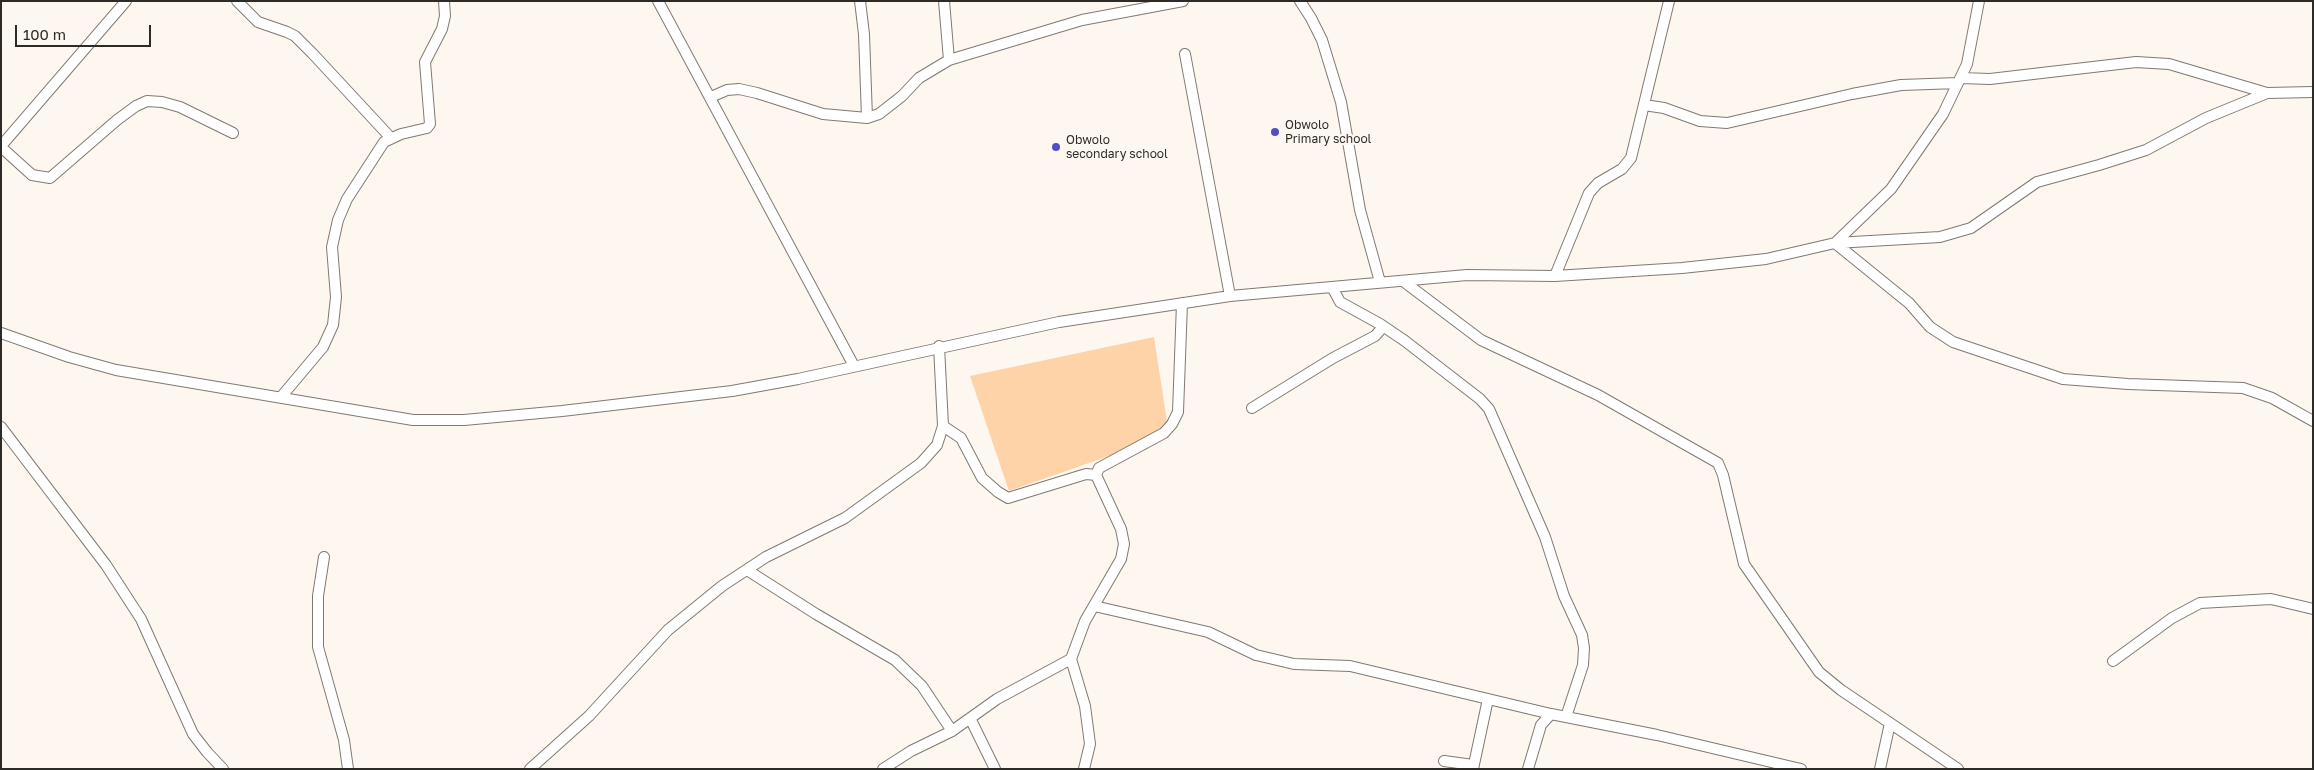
<!DOCTYPE html>
<style>
body{margin:0}
#map{position:relative;width:2314px;height:770px;overflow:hidden;background:#fef7f0;font-family:"Golos Text",sans-serif}
canvas{display:block}
.frame{position:absolute;inset:0;border:2px solid #2d2b28;pointer-events:none}
.scale{position:absolute;left:15px;top:25px;width:136px;height:22px;box-sizing:border-box;border:2px solid #2d2b28;border-top:0;padding-left:6px;font-size:15px;line-height:18px;white-space:nowrap;color:#2d2b28;-webkit-text-stroke:4px #fef7f0;paint-order:stroke}
</style>
<div id="map">
<canvas width="2314" height="770"></canvas>
<div class="frame"></div>
<div class="scale">100 m</div>
</div>
<script>
const ctx = document.querySelector('canvas').getContext('2d');
ctx.lineJoin = 'round';
function fill(path, color) { ctx.fillStyle = color; ctx.fill(path, 'evenodd'); }
const toPath = rows => new Path2D(rows.map(r => 'M' + r).join(''));
function trace(path, color, width, dash) { ctx.strokeStyle = color; ctx.lineWidth = width; ctx.lineCap = dash ? 'butt' : 'round'; ctx.setLineDash(dash || []); ctx.stroke(path); }
function write(font, color, halo, rows, align = 'center') {
  ctx.font = font + ' "Golos Text",sans-serif'; ctx.lineWidth = 4.5; ctx.setLineDash([]); ctx.textBaseline = 'middle'; ctx.strokeStyle = halo; ctx.fillStyle = color; for (const [text, x, y, turn = 0] of rows) {
    ctx.save(); ctx.translate(x, y); ctx.rotate((+turn || 0) * Math.PI / 180); ctx.textAlign = isNaN(turn) ? turn : align; if (halo) ctx.strokeText(text, 0, 0); ctx.fillText(text, 0, 0); ctx.restore();
  }
}
const green = toPath([
 [1154,337,1169,435,1009,491,970,376]
]);
const minor = toPath([
 [237,1,258,22,287,32,295,36,313,54,390,137],
 [658,1,854,366],
 [860,1,864,34,867,118],
 [944,1,949,60],
 [1300,1,1311,18,1322,40,1341,102,1360,210,1380,282],
 [1185,54,1230,296],
 [1961,78,1990,79,2136,62,2169,64,2267,93],
 [711,97,727,90,739,89,757,93,823,114,867,118,879,114,902,96,919,78,949,60,1082,20,1183,1],
 [1644,105,1664,108,1700,121,1727,123,1852,94,1901,85,1958,83],
 [1,146,126,1],
 [1,147,32,175,50,178,117,120,136,106,147,101,162,102,180,107,233,133],
 [1835,243,1909,303,1930,327,1953,342,2063,379,2128,384,2243,388,2272,398,2313,421],
 [1835,243,1891,189,1943,114,1967,64,1979,1],
 [1555,276,1589,193,1598,183,1622,169,1631,158,1669,1],
 [1403,281,1481,340,1598,395,1718,463,1723,475,1744,564,1819,672,1841,690,1958,769],
 [1332,287,1340,302,1380,324,1405,341,1480,399,1489,409,1545,537,1564,596,1582,635,1584,648,1583,665,1566,717],
 [1,333,69,357,116,370,413,420,464,420,562,411,732,391,798,379,1059,322,1230,296,1467,275,1555,276,1682,268,1766,259,1835,243,1940,237,1971,228,2037,182,2099,165,2146,150,2206,118,2267,93,2313,92],
 [281,397,323,347,333,325,336,297,332,247,338,220,347,199,384,142,401,134,427,128,430,124,425,62,442,29,445,16,444,1],
 [1252,408,1333,358,1375,336,1383,327],
 [943,426,961,438,982,478,998,492,1008,498,1086,474,1096,475],
 [1,427,106,565,141,619,193,734,207,752,223,769],
 [324,557,318,596,318,647,344,740,348,769],
 [747,570,816,614,895,660,922,686,952,731],
 [1094,606,1208,632,1256,655,1294,664,1350,666,1551,714,1657,735,1801,769],
 [2113,661,2172,618,2200,603,2271,599,2313,609],
 [970,718,995,769],
 [1444,761,1473,765],
 [530,769,589,716,668,630,722,586,766,557,845,518,921,463,937,445,943,426,939,346],
 [883,769,911,751,952,731,997,699,1071,659],
 [1084,769,1090,744,1085,706,1071,659,1085,621,1121,559,1124,544,1121,529,1096,475,1099,468,1164,433,1172,424,1178,412,1182,303],
 [1473,769,1488,699],
 [1528,769,1541,725,1551,714],
 [1880,769,1890,723]
]);
const markers = [
 [1275,132,5,"#504fc6"],
 [1056,147,5,"#504fc6"]
];
const poiNames = [
 ["Obwolo",1285,125],
 ["Primary school",1285,139],
 ["Obwolo",1066,140],
 ["secondary school",1066,154]
];
fill(green, '#fdd3a7');
trace(minor, '#807973', 12);
trace(minor, '#fff', 10);
for (const [x, y, r, color] of markers) { const dot = new Path2D(); dot.arc(x, y, r, 0, 2 * Math.PI); ctx.fillStyle = color; ctx.fill(dot); trace(dot, '#fef7f0', 2); }
write('12px', '#2d2b28', '#fef7f0', poiNames, 'left');
</script>
